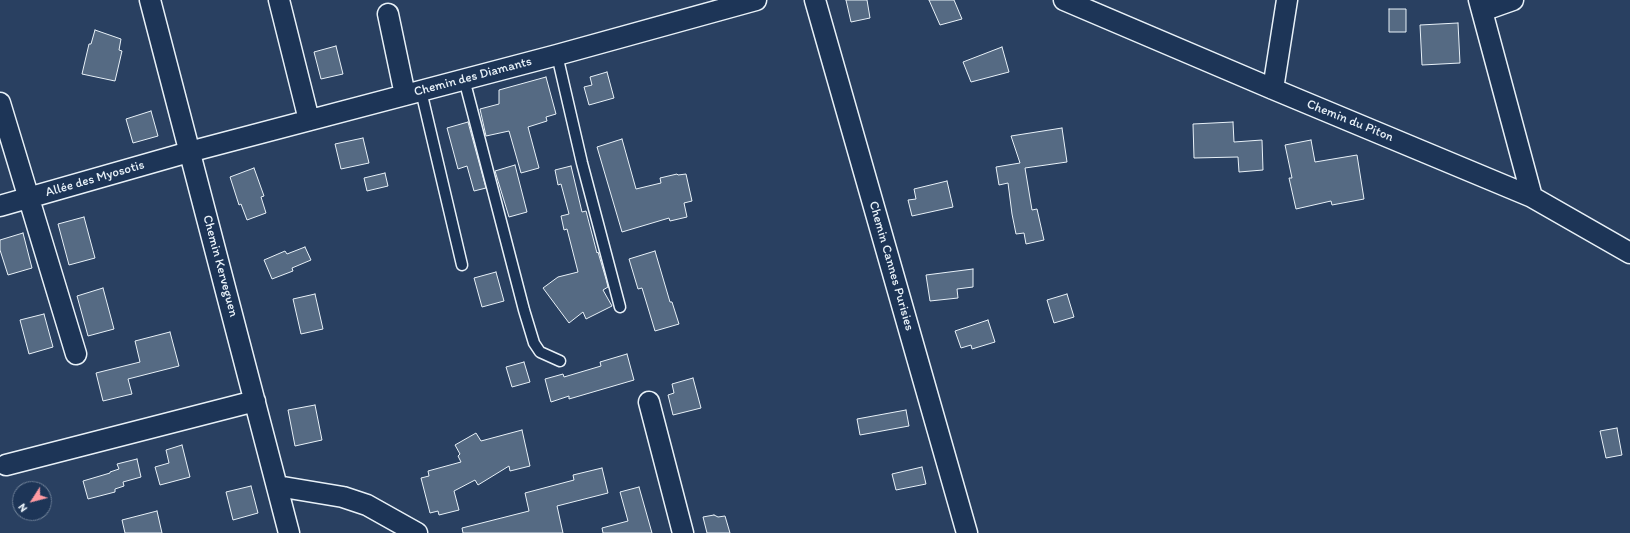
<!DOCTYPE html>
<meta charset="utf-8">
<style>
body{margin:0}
#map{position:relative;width:1630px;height:533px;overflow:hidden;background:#294061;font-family:Itim,sans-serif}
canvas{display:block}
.north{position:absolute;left:12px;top:481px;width:40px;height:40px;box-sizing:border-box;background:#1d3557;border:1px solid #6e8097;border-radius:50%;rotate:234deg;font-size:11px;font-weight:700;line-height:16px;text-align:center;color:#e8f1f8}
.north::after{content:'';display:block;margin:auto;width:14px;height:18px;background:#ff9aa2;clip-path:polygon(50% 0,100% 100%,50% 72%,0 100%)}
</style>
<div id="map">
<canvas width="1630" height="533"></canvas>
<div class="north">N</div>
</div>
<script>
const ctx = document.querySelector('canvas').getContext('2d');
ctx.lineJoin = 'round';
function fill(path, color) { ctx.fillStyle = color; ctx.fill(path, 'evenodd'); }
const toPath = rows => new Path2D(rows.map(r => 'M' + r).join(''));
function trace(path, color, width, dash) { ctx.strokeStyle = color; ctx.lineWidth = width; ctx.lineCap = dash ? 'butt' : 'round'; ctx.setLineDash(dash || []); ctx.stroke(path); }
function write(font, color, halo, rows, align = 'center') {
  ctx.font = font + ' Itim,sans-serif'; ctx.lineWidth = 3.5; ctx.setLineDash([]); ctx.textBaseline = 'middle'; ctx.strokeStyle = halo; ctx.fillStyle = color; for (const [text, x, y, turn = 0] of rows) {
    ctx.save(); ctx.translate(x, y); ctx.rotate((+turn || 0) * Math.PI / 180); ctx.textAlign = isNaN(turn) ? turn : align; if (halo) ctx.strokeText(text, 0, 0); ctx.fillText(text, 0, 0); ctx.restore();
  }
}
const building = toPath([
 [846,0,867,0,870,18,851,22,846,0],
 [929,0,954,0,962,19,940,25,929,0],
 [1389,9,1406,9,1406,32,1389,32,1389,9],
 [1458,23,1460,63,1422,65,1420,25,1458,23],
 [95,30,121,39,119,50,122,51,115,81,82,74,89,44,91,44,95,30],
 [336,46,343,74,321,79,314,52,336,46],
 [1002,47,1009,72,971,82,963,62,1002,47],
 [607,72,614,98,589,105,584,87,592,85,590,77,607,72],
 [546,77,556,114,546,117,547,121,528,127,539,168,521,173,509,131,486,136,480,109,499,104,499,90,546,77],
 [151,111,158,136,133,143,126,119,151,111],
 [468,122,486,188,474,191,467,166,458,169,447,128,468,122],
 [1233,122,1234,142,1262,140,1263,170,1239,172,1238,157,1194,158,1193,124,1233,122],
 [1062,128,1067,162,1025,168,1032,210,1037,209,1044,240,1026,244,1024,233,1016,234,1012,214,1008,183,999,185,996,167,1020,163,1011,136,1062,128],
 [363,138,369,163,341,169,335,144,363,138],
 [622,139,636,189,661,183,660,178,677,174,678,175,686,174,692,201,684,203,687,217,670,221,669,218,622,232,597,147,622,139],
 [1311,140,1315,162,1357,155,1364,199,1332,205,1331,201,1296,209,1289,178,1292,178,1285,145,1311,140],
 [515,165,527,212,509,217,495,171,515,165],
 [571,166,582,212,586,211,597,253,598,252,606,279,608,287,603,290,612,306,586,319,583,312,569,323,543,288,558,277,578,272,567,229,564,230,561,216,569,214,561,184,558,185,555,170,571,166],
 [254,168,264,196,261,197,266,213,247,220,241,204,239,205,230,177,254,168],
 [385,173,388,186,367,191,364,178,385,173],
 [947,181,953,207,912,216,908,200,916,199,914,189,947,181],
 [84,217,95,258,69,265,58,224,84,217],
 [23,233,32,268,8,275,0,250,0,240,23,233],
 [305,247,311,260,292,268,293,271,272,279,264,260,285,251,287,254,305,247],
 [655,251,670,302,672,302,679,324,655,331,642,288,638,289,629,259,655,251],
 [973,269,973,287,957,289,958,298,930,301,926,275,973,269],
 [496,272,504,301,482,307,474,278,496,272],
 [103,288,114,329,88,336,77,296,103,288],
 [315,294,323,329,301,334,293,299,315,294],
 [1067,294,1074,317,1054,323,1047,300,1067,294],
 [44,314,53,347,29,354,20,320,44,314],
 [988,320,995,342,972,349,971,345,961,348,955,331,988,320],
 [170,332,179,366,128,379,132,394,103,401,96,373,140,362,135,341,170,332],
 [627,354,634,380,569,399,569,396,551,402,545,379,563,374,564,377,601,366,600,362,627,354],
 [524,362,530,382,512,387,506,367,524,362],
 [693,378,701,408,673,415,668,395,674,393,672,384,693,378],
 [315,405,322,440,295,446,288,410,315,405],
 [906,410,909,426,860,435,857,419,906,410],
 [1617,428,1622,455,1606,458,1600,431,1617,428],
 [522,430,530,466,510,471,509,466,478,485,475,480,454,491,459,510,439,515,438,511,430,513,421,478,429,476,428,471,461,462,458,456,460,454,455,445,476,433,481,441,522,430],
 [182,445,190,477,160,485,155,467,169,463,166,450,182,445],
 [137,459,141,477,123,482,124,486,115,489,115,492,88,499,83,481,110,473,110,472,119,469,117,464,137,459],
 [922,467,926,484,896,490,892,474,922,467],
 [602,468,608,493,557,506,563,533,463,533,462,528,529,511,525,493,574,480,573,475,602,468],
 [251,486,258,513,233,520,226,492,251,486],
 [639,487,652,533,603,533,602,528,628,521,620,492,639,487],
 [157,511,162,533,125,533,122,520,157,511],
 [714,515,718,517,725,516,730,533,707,533,703,517,714,515]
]);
const lane = toPath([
 [557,55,582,163,620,307],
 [464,79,524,310,534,343,540,352,560,361],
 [421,91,462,265]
]);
const street = toPath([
 [150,0,289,533],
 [279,0,309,120],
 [815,0,967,533],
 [1064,0,1273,89,1532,197,1630,253],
 [1479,0,1532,197],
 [1482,11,1513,0],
 [388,14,405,95],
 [1273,89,1287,0],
 [0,103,76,354],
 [0,206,189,152,557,55,756,0],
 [649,402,683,533],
 [6,465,255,401],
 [277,486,343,497,367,505,417,533]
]);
const streetNames = [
 ["Chemin des Diamants",473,77,-15],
 ["Chemin du Piton",1350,121,22],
 ["Allée des Myosotis",95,179,-16],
 ["Chemin Kerveguen",220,266,75],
 ["Chemin Cannes Purisies",891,266,74]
];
fill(building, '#556a83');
trace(building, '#e8f1f8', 1);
trace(lane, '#e8f1f8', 13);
trace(street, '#e8f1f8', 23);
trace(lane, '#1d3557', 10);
trace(street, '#1d3557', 20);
write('13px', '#e8f1f8', '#1d3557', streetNames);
</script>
